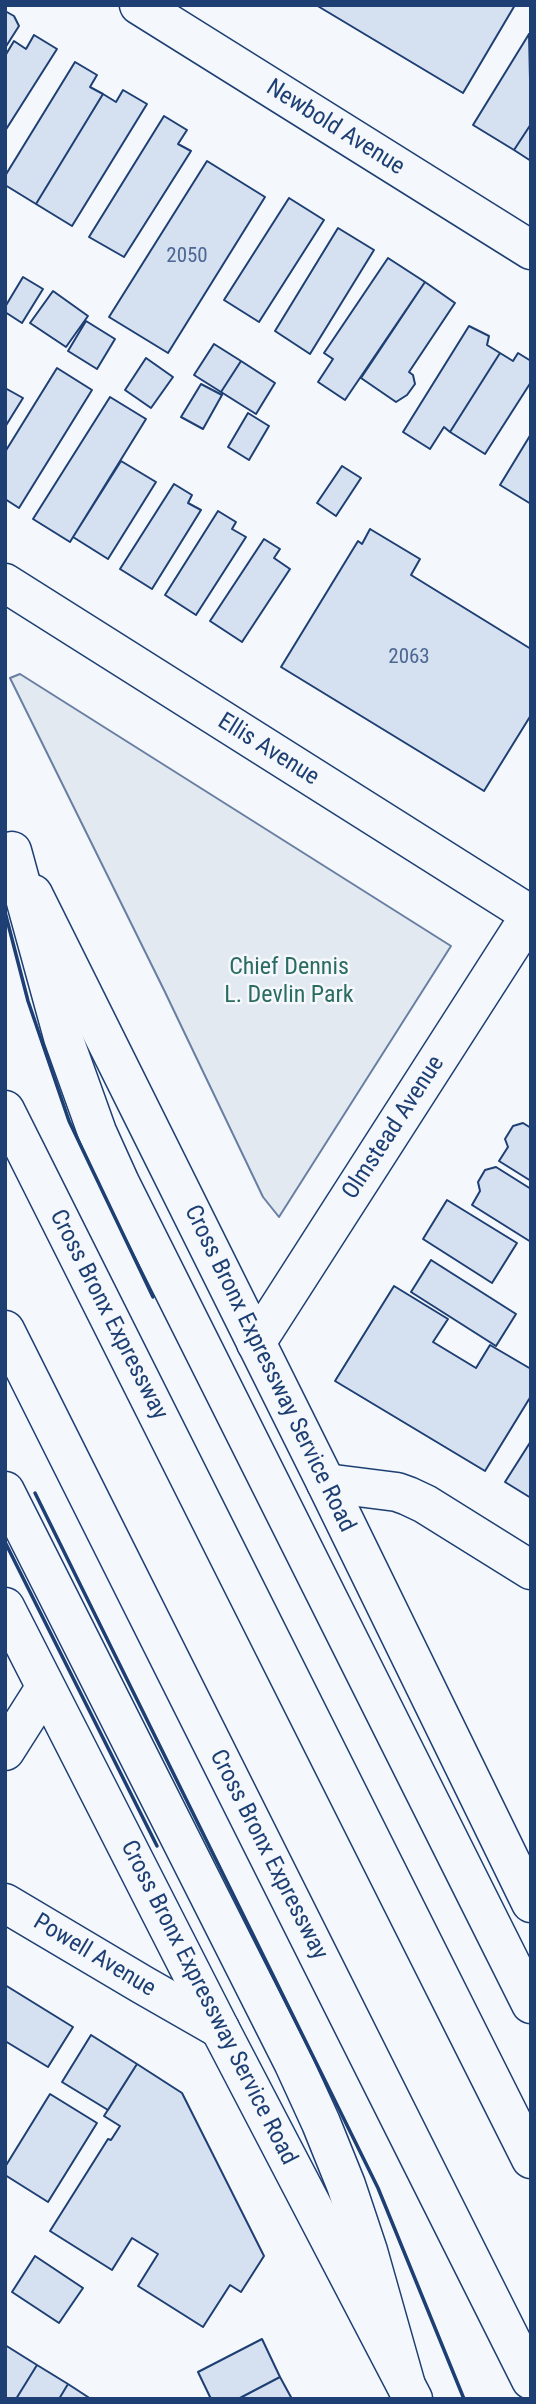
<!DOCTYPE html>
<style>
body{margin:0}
#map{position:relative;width:536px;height:2404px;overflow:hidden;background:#f4f7fb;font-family:"Roboto Condensed",sans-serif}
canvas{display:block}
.frame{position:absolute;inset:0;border:7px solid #1d3f73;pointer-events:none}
</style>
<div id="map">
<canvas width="536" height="2404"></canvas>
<div class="frame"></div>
</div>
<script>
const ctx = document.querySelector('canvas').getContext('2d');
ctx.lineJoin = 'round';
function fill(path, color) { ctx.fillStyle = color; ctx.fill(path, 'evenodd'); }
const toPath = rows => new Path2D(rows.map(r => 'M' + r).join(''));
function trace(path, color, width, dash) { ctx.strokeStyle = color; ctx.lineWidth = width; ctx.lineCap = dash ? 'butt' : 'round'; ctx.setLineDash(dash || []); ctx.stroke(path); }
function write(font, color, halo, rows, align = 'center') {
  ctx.font = font + ' "Roboto Condensed",sans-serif'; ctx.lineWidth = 5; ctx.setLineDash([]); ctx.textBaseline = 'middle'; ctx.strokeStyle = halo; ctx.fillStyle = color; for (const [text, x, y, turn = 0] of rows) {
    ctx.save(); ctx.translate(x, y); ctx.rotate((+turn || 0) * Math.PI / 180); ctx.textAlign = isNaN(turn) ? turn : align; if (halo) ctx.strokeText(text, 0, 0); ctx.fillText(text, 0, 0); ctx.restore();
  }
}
const green = toPath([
 [20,674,451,946,279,1217,263,1197,164,990,10,678,20,674]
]);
const building = toPath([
 [316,5,515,5,463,93,316,5],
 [5,11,14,16,19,26,5,48,5,11],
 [529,34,531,124,514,150,473,125,529,34],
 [34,35,57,49,5,131,5,56,14,41,26,49,34,35],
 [75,62,97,75,90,87,103,94,36,204,5,185,5,176,75,62],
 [123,90,147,104,72,226,36,204,103,94,116,102,123,90],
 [164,116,187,130,178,144,191,151,124,257,89,237,164,116],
 [531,124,531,161,514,150,531,124],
 [207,161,265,197,168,353,109,317,207,161],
 [289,198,324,220,259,322,224,300,289,198],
 [338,228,374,250,310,354,275,331,338,228],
 [388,258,425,282,345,400,318,382,333,359,324,353,388,258],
 [23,277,43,289,22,323,5,312,5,307,23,277],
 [425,282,455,303,409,372,413,375,415,384,407,395,396,402,361,378,425,282],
 [53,291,88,316,66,347,30,323,53,291],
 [86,321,115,339,97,369,68,351,86,321],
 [469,326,489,336,487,345,500,353,450,432,444,427,430,449,403,432,469,326],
 [214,344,241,361,221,392,194,375,214,344],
 [500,353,513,361,518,353,531,361,531,382,485,454,450,432,500,353],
 [146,358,173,377,151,408,125,390,146,358],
 [241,361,275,383,256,414,221,392,241,361],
 [57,368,92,390,19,508,5,499,5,452,57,368],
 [201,384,222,395,203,429,181,417,201,384],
 [5,388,23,398,5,427,5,388],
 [110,397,146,419,70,542,33,519,110,397],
 [248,413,269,426,249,460,228,447,248,413],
 [531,434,531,504,500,485,531,434],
 [121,461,156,482,108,559,73,537,121,461],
 [342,466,361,478,336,516,317,503,342,466],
 [174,484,192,495,188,503,201,510,152,589,120,569,174,484],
 [218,511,236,522,232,529,246,537,196,615,165,595,218,511],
 [370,529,420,559,411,575,531,649,531,715,484,791,281,667,358,541,362,544,370,529],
 [264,539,280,549,274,558,290,569,242,642,210,621,264,539],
 [523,1123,531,1128,531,1181,499,1161,508,1147,505,1139,513,1126,523,1123],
 [496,1167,531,1189,531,1242,472,1205,480,1191,478,1182,485,1170,496,1167],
 [447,1200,517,1243,492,1283,423,1239,447,1200],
 [431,1260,516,1314,496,1346,411,1292,431,1260],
 [394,1286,448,1319,433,1342,476,1368,490,1345,531,1369,531,1396,485,1471,335,1381,394,1286],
 [531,1441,531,1498,505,1482,531,1441],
 [5,1985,73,2027,48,2067,5,2041,5,1985],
 [91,2035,137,2064,108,2110,62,2082,91,2035],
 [137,2064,182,2093,264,2256,241,2292,230,2285,203,2327,138,2286,158,2254,132,2238,112,2270,50,2231,108,2139,111,2140,120,2126,104,2116,137,2064],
 [50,2094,97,2123,48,2202,5,2175,5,2167,50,2094],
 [35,2256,83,2288,59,2323,12,2292,35,2256],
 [262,2339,280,2377,238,2399,211,2399,198,2372,262,2339],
 [5,2345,37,2365,16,2399,5,2399,5,2345],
 [37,2365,68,2384,59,2399,16,2399,37,2365],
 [280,2377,292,2399,238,2399,280,2377],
 [68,2384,91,2399,59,2399,68,2384]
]);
const street = toPath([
 [139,5,531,250],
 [5,583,531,915],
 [256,1343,531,914],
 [326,1483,397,1492,408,1496,425,1504,531,1570],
 [5,1751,45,1688],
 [5,1903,143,1985,220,2029]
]);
const secondary = toPath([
 [33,894,326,1483,531,1903],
 [5,1607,220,2029,413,2399]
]);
const highway = toPath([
 [12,851,63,1037,97,1132,120,1183,531,2004],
 [5,1110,531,2159],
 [5,1330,531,2380],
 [5,1491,294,2064,321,2123,346,2185,368,2251,405,2382]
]);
const wall = toPath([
 [5,912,28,1001,69,1121,153,1297],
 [35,1493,378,2188,464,2399],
 [5,1542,157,1846]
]);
const numberNames = [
 ["2050",187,257],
 ["2063",409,658]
];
const streetNames = [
 ["Newbold Avenue",335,128,32],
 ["Ellis Avenue",268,750,32],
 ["Olmstead Avenue",394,1128,-57],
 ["Cross Bronx Expressway",108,1315,63],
 ["Cross Bronx Expressway Service Road",269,1369,64],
 ["Cross Bronx Expressway",268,1855,63],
 ["Powell Avenue",94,1956,31],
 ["Cross Bronx Expressway Service Road",208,2003,63]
];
const parkNames = [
 ["Chief Dennis",289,968],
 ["L. Devlin Park",289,996]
];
fill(green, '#e3e9f0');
trace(green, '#687fa3', 2);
fill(building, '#d5e0f0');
trace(building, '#1d3f73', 2);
trace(street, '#1d3f73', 41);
trace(secondary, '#1d3f73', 41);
trace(highway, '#1d3f73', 41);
trace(street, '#f4f7fb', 38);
trace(secondary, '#f4f7fb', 38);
trace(highway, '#f4f7fb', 38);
trace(wall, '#1d3f73', 3.5);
write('21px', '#4b6792', null, numberNames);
write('24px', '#1d3f73', '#f4f7fb', streetNames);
write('24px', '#2c6c60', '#f4f7fb', parkNames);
</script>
